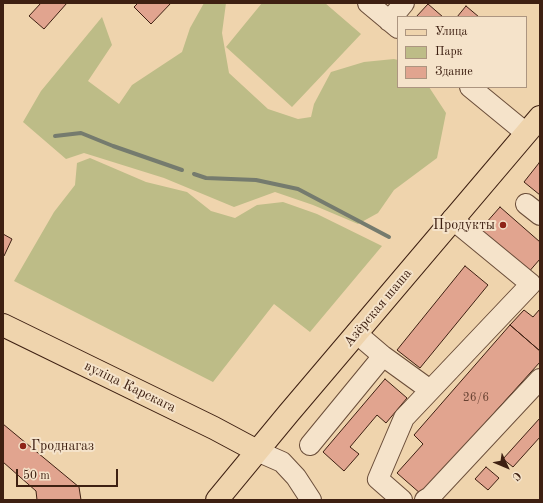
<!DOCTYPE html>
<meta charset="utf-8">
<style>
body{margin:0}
#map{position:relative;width:543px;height:503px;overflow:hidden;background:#efd4ad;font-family:"Old Standard TT",serif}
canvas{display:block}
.frame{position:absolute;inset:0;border:4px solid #3e2012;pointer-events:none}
.legend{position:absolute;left:397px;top:16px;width:130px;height:72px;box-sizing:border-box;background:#f5e3ca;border:1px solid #ac9580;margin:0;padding:5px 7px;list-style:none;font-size:12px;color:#3e2012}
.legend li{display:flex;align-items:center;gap:8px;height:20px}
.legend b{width:20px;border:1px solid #ac9580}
.north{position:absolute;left:487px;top:447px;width:40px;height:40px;-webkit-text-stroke:3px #f5e3ca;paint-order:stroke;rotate:134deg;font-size:11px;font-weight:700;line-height:16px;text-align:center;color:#3e2012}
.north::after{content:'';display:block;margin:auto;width:14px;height:18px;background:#3e2012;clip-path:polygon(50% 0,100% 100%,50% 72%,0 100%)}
.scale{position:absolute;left:16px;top:469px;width:102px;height:18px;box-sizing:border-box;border:2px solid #3e2012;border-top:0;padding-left:5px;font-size:12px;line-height:14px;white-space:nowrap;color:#3e2012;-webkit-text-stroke:3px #f5e3ca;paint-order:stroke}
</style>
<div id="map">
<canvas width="543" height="503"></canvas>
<div class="frame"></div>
<ul class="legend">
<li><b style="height:5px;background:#efd4ad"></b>Улица</li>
<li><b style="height:11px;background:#bdbc87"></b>Парк</li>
<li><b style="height:11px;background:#e1a48f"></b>Здание</li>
</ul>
<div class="north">С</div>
<div class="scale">50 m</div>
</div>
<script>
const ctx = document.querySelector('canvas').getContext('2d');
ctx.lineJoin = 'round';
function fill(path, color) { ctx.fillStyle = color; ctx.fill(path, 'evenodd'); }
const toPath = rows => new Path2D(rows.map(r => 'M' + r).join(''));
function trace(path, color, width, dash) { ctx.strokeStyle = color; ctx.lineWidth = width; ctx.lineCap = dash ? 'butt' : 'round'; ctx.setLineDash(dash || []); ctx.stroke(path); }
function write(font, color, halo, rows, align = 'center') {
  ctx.font = font + ' "Old Standard TT",serif'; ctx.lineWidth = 4; ctx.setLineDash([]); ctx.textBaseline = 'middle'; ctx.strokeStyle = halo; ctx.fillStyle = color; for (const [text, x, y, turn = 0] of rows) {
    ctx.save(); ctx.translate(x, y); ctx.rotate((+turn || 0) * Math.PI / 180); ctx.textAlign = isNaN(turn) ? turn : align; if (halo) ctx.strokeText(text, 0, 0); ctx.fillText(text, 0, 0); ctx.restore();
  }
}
const green = toPath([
 [204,3,226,3,222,33,229,73,268,109,298,119,311,117,314,104,331,72,364,62,394,59,398,60,398,87,429,87,446,113,437,158,394,190,378,213,358,224,313,205,275,192,234,207,164,178,84,153,66,159,23,122,41,91,102,17,112,45,88,81,119,104,132,85,182,52,190,28],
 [262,3,325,3,361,34,292,107,226,47],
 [90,158,146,182,187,192,211,211,235,218,257,205,283,202,317,214,382,246,310,332,274,304,213,382,14,281,54,212,75,185,77,163]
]);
const stream = toPath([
 [55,136,81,133,113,146,182,170],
 [194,174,206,178,256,180,298,189,389,237]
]);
const building = toPath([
 [41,3,67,3,44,29,29,16,41,3],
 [138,3,171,3,151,24,134,7,138,3],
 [428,4,443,17,416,17,428,4],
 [466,6,479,17,457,17,466,6],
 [539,163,540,164,540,195,524,182,539,163],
 [500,207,540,242,540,259,527,274,478,232,500,207],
 [3,234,12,239,4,256,3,255,3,234],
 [465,266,488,285,420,368,397,350,465,266],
 [540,309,540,351,510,325,524,310,533,317,540,309],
 [510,325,540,351,540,362,421,494,397,473,423,444,414,435,510,325],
 [385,379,407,398,386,423,377,415,350,447,359,454,344,471,323,452,385,379],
 [540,418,540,437,513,467,503,459,540,418],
 [3,424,79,487,81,500,37,500,36,491,3,462,3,424],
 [486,467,499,478,488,490,475,479,486,467]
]);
const minor = toPath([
 [368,3,398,28],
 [389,21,404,3],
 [470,87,526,133],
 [526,204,540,215],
 [356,333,383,356],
 [310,445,383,356,430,390],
 [257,451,282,462,296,477,311,500],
 [402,500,378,479,404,418,531,284,452,219],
 [425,500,430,497,540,379]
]);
const major = toPath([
 [3,325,214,428,257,451],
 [217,500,288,414,540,117]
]);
const markers = [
 [503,225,4,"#8f2418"],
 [23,446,4,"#8f2418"]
];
const numberNames = [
 ["26/6",476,398]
];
const poiNames = [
 ["Продукты",495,225],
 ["Гроднагаз",31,446,"left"]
];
const streetNames = [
 ["Азёрская шаша",378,308,-50],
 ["вуліца Карскага",130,387,26]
];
fill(green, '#bdbc87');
trace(stream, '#757b6e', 4);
fill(building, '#e1a48f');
trace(building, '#3e2012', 1);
trace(minor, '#6a4d39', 22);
trace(major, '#3e2012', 24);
trace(minor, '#f5e3ca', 20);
trace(major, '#efd4ad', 22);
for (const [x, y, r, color] of markers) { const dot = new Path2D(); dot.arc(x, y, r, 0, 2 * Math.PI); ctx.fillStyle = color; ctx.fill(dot); trace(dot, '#f5e3ca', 1.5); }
write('12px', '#674131', null, numberNames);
write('14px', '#3e2012', '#f5e3ca', poiNames, 'right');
write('14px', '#3e2012', '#f5e3ca', streetNames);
</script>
